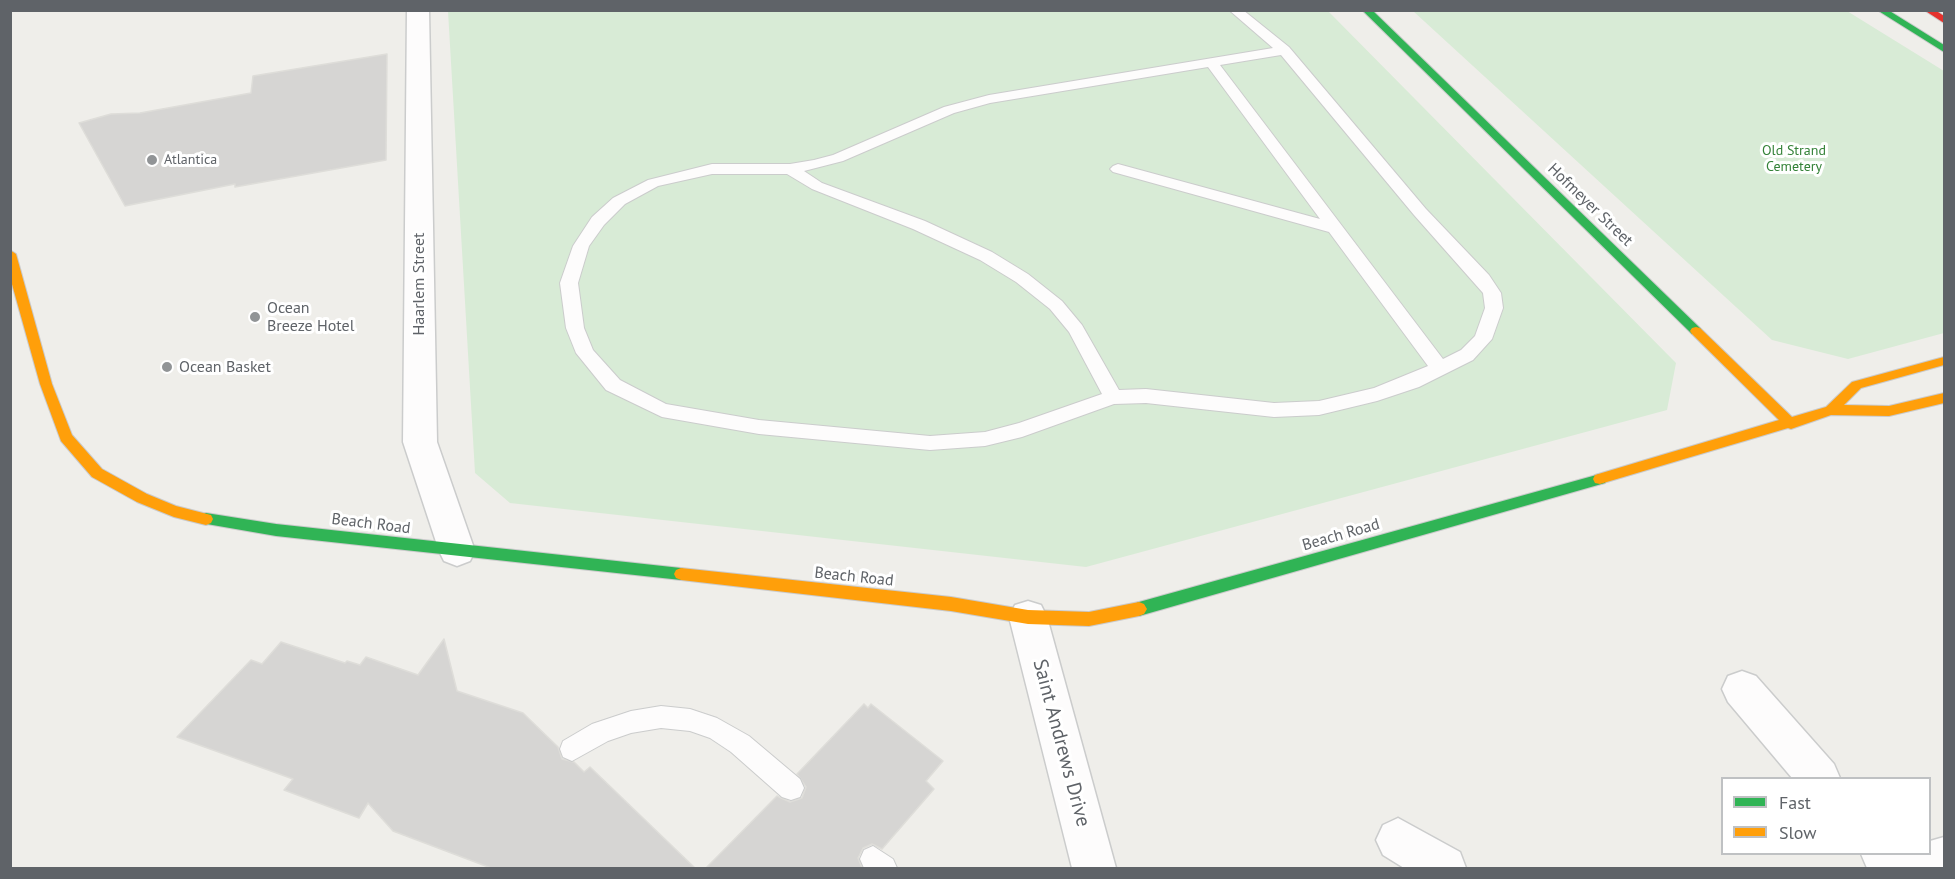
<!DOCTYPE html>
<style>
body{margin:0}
#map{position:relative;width:1955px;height:879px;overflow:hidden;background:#efeeea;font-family:"PT Sans",sans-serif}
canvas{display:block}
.frame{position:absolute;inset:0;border:12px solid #5f6368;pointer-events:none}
.legend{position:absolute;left:1721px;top:777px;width:210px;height:78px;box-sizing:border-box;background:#fff;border:2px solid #bfc1c3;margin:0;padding:8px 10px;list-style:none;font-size:18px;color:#5f6368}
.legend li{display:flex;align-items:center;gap:12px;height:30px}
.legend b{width:30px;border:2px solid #bfc1c3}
</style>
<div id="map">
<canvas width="1955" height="879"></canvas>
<div class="frame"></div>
<ul class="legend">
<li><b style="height:8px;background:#30b455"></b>Fast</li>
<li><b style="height:8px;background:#ff9f0a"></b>Slow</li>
</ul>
</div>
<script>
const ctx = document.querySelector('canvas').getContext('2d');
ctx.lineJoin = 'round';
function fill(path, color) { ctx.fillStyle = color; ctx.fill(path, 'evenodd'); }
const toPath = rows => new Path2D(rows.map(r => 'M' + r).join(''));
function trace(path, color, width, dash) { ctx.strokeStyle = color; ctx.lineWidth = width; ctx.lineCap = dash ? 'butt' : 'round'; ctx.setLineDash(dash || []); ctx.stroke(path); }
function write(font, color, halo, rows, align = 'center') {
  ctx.font = font + ' "PT Sans",sans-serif'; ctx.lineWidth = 6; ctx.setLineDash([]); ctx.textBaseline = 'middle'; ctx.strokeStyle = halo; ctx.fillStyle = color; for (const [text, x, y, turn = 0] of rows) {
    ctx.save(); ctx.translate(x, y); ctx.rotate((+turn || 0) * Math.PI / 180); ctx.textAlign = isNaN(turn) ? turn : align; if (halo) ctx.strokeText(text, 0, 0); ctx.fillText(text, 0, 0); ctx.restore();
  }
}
const green = toPath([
 [448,11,1328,11,1676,363,1667,410,1086,567,510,503,475,473],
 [1413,11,1847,11,1944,71,1944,333,1848,359,1772,340]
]);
const building = toPath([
 [387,54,386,160,235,187,235,184,125,206,79,123,111,114,140,113,251,93,253,76,387,54],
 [444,639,457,691,523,713,558,747,562,759,574,762,584,772,590,767,695,868,491,868,393,831,368,803,359,818,284,790,293,779,177,737,251,660,262,664,281,642,345,663,347,661,360,665,366,657,418,675,444,639],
 [864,704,868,708,871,704,943,761,926,781,934,789,882,849,872,844,863,848,858,858,862,868,706,868,777,796,790,802,802,798,806,787,797,774,864,704]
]);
const lane = toPath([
 [1229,10,1243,10,1289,47,1426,209,1489,275,1501,293,1503,308,1492,339,1473,360,1419,387,1377,401,1319,415,1274,417,1146,403,1114,404,1022,437,985,446,930,450,759,434,662,417,606,390,576,353,566,328,560,283,573,246,592,217,613,198,648,180,712,164,790,164,814,160,833,155,944,107,989,95,1273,48,1229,10],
 [1281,55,1414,215,1483,293,1485,308,1475,336,1461,350,1443,359,1220,65,1281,55],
 [1208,67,1320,219,1118,164,1113,166,1110,169,1113,172,1329,232,1428,366,1374,388,1319,401,1274,403,1146,389,1119,390,1082,325,1062,301,1028,274,992,252,925,221,822,183,804,171,843,161,954,113,990,103,1208,67],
 [712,174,787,174,812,189,913,229,980,260,1016,282,1050,309,1069,332,1102,394,1019,423,985,432,930,436,759,420,666,404,620,380,593,350,584,328,578,283,589,246,604,225,625,204,658,186,712,174],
 [661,706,690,709,717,718,749,736,800,779,804,788,800,797,791,800,782,797,731,752,710,738,690,731,661,728,631,733,608,741,572,761,563,757,560,749,563,741,592,724,631,711,661,706],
 [873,846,893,859,897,868,864,868,860,859,864,850,873,846]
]);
const street = toPath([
 [407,10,429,10,437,442,475,551,470,561,457,566,444,561,439,551,403,442,407,10],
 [1028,601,1041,605,1047,617,1116,868,1072,868,1009,617,1015,605,1028,601],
 [1742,671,1756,676,1834,764,1840,778,1792,778,1728,702,1722,689,1728,676,1742,671],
 [1398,818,1460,852,1466,868,1404,868,1383,855,1376,840,1383,825,1398,818],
 [1944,837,1944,868,1867,868,1861,854,1930,854,1930,841,1944,837]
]);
const fast = toPath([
 [1362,10,1372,10,1700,328,1702,331,1700,334,1692,334,1362,10],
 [1877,10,1888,10,1944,45,1944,52,1877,10],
 [1600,474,1605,475,1607,479,1605,483,1139,616,1134,614,1131,609,1134,604,1139,602,1600,474],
 [206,513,276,524,681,568,686,570,688,574,686,578,681,580,276,536,201,523,199,519,201,515,206,513]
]);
const slow = toPath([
 [10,250,16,254,52,384,72,435,102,469,147,494,176,506,211,515,213,519,211,523,206,525,174,517,137,502,92,477,61,441,40,384,10,277,10,250],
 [1696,327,1700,328,1792,417,1826,407,1852,382,1944,357,1944,365,1861,388,1844,405,1889,406,1944,393,1944,403,1889,416,1831,415,1791,429,1788,428,1600,484,1595,483,1593,479,1595,475,1779,420,1692,334,1690,331,1692,328,1696,327],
 [681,568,951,597,1028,610,1089,612,1139,602,1144,604,1147,609,1144,614,1139,616,1089,626,1028,624,951,611,681,580,676,578,674,574,676,570,681,568]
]);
const jam = toPath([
 [1924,10,1935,10,1944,16,1944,23,1924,10]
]);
const markers = [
 [152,160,6,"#919496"],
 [255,317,6,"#919496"],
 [167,367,6,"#919496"]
];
const farParknames = [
 ["Old Strand",1794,151],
 ["Cemetery",1794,167]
];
const farPoinames = [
 ["Atlantica",164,160]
];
const streetNames = [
 ["Hofmeyer Street",1590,205,44],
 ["Haarlem Street",419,284,-90],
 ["Beach Road",371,524,7],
 ["Beach Road",1341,535,-16],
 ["Beach Road",854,577,6]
];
const poiNames = [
 ["Ocean",267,308],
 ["Breeze Hotel",267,326],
 ["Ocean Basket",179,367]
];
const nearStreetnames = [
 ["Saint Andrews Drive",1061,743,75]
];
fill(green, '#d8ebd6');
fill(building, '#d6d5d3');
trace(building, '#deddd9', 1.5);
trace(lane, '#cbcccc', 2);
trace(street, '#cbcccc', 3);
trace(fast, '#cacacb', 2);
trace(slow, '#cacacb', 2);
trace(jam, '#cacacb', 2);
fill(lane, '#fdfcfc');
fill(street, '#fdfcfc');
fill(fast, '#30b455');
fill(slow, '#ff9f0a');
fill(jam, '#e5322d');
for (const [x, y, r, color] of markers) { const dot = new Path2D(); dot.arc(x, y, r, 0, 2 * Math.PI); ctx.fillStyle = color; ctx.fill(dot); trace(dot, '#fff', 2); }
write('14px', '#348238', '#fff', farParknames);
write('14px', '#5f6368', '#fff', farPoinames, 'left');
write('16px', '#5f6368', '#fff', streetNames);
write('16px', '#5f6368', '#fff', poiNames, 'left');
write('20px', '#5f6368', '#fff', nearStreetnames);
</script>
